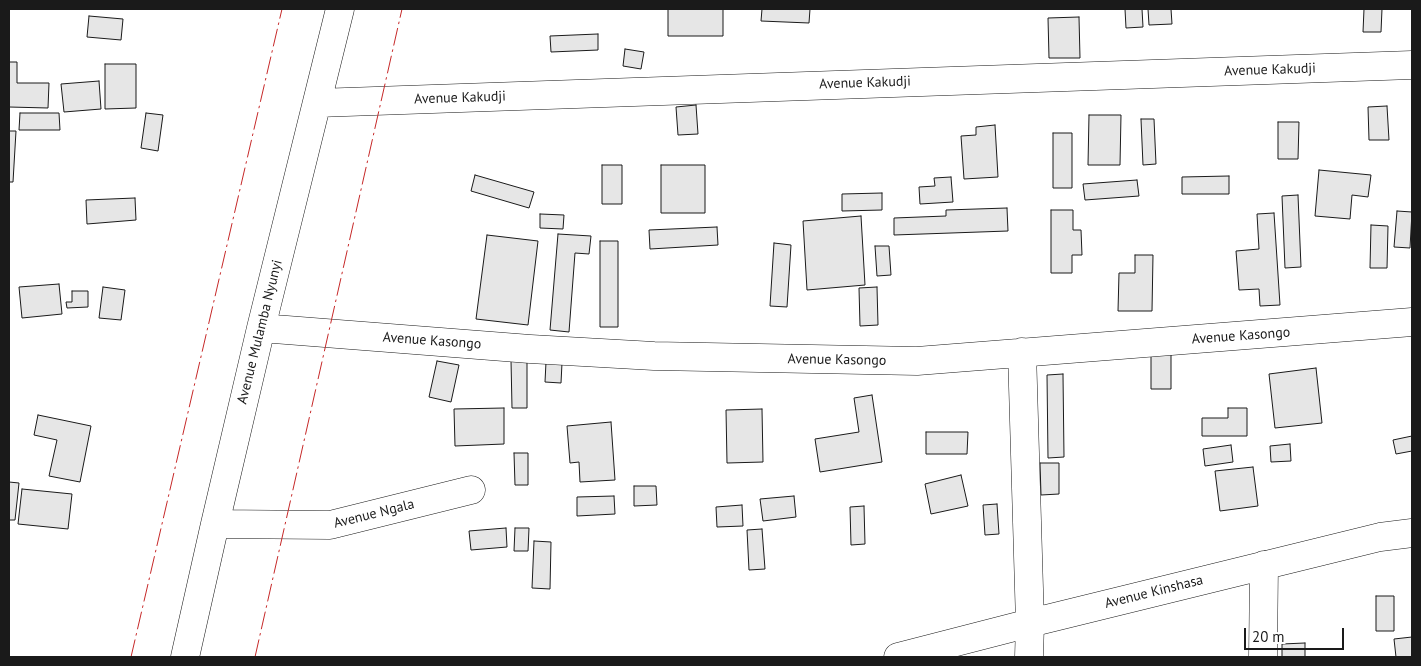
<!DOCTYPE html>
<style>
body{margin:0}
#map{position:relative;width:1421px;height:666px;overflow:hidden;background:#fff;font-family:"PT Sans",sans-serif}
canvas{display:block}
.frame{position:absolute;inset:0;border:10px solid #1a1a1a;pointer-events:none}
.scale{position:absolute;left:1244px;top:628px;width:100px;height:22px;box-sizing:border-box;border:2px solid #1a1a1a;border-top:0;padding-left:6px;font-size:15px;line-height:18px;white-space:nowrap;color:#1a1a1a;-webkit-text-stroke:4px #fff;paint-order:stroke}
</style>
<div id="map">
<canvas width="1421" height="666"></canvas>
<div class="frame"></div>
<div class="scale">20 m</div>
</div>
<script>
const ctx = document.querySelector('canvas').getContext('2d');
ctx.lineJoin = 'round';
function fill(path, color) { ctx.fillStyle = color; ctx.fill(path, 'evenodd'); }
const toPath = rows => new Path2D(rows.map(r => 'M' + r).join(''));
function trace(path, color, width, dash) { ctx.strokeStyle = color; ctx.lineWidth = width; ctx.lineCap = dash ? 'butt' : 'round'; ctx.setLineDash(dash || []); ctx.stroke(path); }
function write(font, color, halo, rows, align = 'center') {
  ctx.font = font + ' "PT Sans",sans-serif'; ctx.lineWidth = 4; ctx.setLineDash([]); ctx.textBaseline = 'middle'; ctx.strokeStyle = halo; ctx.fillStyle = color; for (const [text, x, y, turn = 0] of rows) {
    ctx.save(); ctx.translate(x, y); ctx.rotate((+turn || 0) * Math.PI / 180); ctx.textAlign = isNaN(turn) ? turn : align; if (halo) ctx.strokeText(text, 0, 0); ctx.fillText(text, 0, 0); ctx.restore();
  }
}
const building = toPath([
 [668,9,723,9,723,36,668,36,668,9],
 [762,9,810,9,809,23,761,21,762,9],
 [1125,9,1142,9,1143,27,1126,28,1125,9],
 [1148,9,1171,9,1172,24,1149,25,1148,9],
 [1364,9,1382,9,1381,32,1363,32,1364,9],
 [89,16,123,19,121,40,87,37,89,16],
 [1079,17,1080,58,1049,58,1048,18,1079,17],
 [598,34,598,50,551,52,550,36,598,34],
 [625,49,644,52,641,69,623,66,625,49],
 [9,62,17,62,17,83,49,83,48,108,9,107,9,62],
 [105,64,136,64,136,108,105,109,105,64],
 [99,81,101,109,64,112,61,84,99,81],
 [696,105,698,134,678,135,676,107,696,105],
 [1387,106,1389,140,1369,140,1368,107,1387,106],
 [20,113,59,113,60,130,19,130,20,113],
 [146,113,163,115,158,151,141,148,146,113],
 [1089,115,1121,115,1120,165,1088,165,1089,115],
 [1141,119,1154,119,1156,164,1143,165,1141,119],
 [1278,122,1299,122,1298,159,1278,159,1278,122],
 [995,125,998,177,964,179,961,136,976,135,976,127,995,125],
 [9,131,16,131,13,182,9,182,9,131],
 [1053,133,1072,133,1072,188,1053,188,1053,133],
 [602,165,622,165,622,204,602,204,602,165],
 [661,165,705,165,705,213,661,213,661,165],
 [1319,170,1371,175,1368,197,1352,195,1350,219,1315,216,1319,170],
 [475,175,534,192,529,208,471,191,475,175],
 [1229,176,1229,194,1182,194,1182,177,1229,176],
 [951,177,953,202,920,204,919,187,935,186,934,178,951,177],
 [1137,180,1139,196,1085,200,1083,184,1137,180],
 [882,193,882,210,842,211,842,194,882,193],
 [1298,195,1301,267,1285,268,1282,196,1298,195],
 [135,198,136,220,87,224,86,200,135,198],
 [1007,208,1008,231,894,235,894,218,946,216,946,210,1007,208],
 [1051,210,1073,210,1073,230,1081,230,1082,255,1072,255,1072,273,1051,273,1051,210],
 [1397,211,1412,212,1410,248,1394,247,1397,211],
 [1274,213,1280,305,1260,306,1259,289,1239,290,1236,251,1259,249,1257,214,1274,213],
 [540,214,564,215,563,229,540,228,540,214],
 [861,216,865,285,807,290,803,221,861,216],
 [1371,225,1388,226,1387,268,1370,268,1371,225],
 [717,227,718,245,650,249,649,230,717,227],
 [558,234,591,236,589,254,575,253,569,332,550,330,558,234],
 [487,235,538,241,528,325,476,319,487,235],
 [600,241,618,241,618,327,600,327,600,241],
 [774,243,791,245,787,307,770,306,774,243],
 [875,246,889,246,891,275,877,276,875,246],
 [1135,255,1153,255,1152,311,1118,311,1119,273,1135,273,1135,255],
 [59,284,62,314,22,318,19,287,59,284],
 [103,287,125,290,121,320,99,318,103,287],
 [877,287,878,325,860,326,859,288,877,287],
 [72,291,88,291,88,307,67,308,66,302,72,302,72,291],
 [1151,351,1171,351,1171,389,1151,389,1151,351],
 [511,360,527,360,527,408,512,408,511,360],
 [437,361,459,365,451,402,429,397,437,361],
 [546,362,562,363,561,383,545,382,546,362],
 [1316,368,1322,423,1275,428,1269,374,1316,368],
 [1063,374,1064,457,1048,458,1047,375,1063,374],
 [872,395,882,462,820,472,815,439,859,432,854,398,872,395],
 [504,408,504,444,455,446,454,409,504,408],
 [1228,408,1247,408,1247,436,1202,436,1202,418,1228,418,1228,408],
 [762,409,763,462,727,463,726,410,762,409],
 [38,415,91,426,80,482,49,476,57,440,34,435,38,415],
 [611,422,615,480,580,482,579,462,570,463,567,426,611,422],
 [926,432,968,432,967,454,926,454,926,432],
 [1412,436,1412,451,1396,454,1393,440,1412,436],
 [1290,444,1291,461,1271,462,1270,446,1290,444],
 [1231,445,1233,462,1205,466,1203,449,1231,445],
 [514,453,528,453,528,485,515,485,514,453],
 [1040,463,1059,463,1059,494,1041,495,1040,463],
 [1253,467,1258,506,1220,511,1215,471,1253,467],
 [961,475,968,506,931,514,925,484,961,475],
 [9,482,19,483,15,520,9,520,9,482],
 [634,486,656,486,657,505,634,506,634,486],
 [22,489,72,494,68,529,18,524,22,489],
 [614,496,615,514,577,516,577,497,614,496],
 [794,496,796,517,763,521,760,499,794,496],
 [997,504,999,534,985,535,983,505,997,504],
 [742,505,743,526,717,527,716,507,742,505],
 [864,506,865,544,851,545,850,507,864,506],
 [506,528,507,547,471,550,469,531,506,528],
 [515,528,529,528,528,551,514,551,515,528],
 [762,529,765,569,749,570,747,530,762,529],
 [534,541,551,542,550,589,532,588,534,541],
 [1376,596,1394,596,1394,631,1376,631,1376,596],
 [1412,637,1412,657,1396,657,1394,639,1412,637],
 [1305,643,1305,657,1282,657,1282,644,1305,643]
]);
const street = toPath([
 [317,103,1412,65],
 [261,328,530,349,654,356,917,361,1412,322],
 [1022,352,1030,623,1029,657],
 [215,524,330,525,471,490],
 [185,657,215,524,261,328,340,9],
 [898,657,1030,623,1380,537,1412,533],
 [1263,657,1264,565]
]);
const power = toPath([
 [131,657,282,9],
 [255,657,402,9]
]);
const streetNames = [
 ["Avenue Kakudji",1270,70,-2],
 ["Avenue Kakudji",865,83,-2],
 ["Avenue Kakudji",460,98,-2],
 ["Avenue Mulamba Nyunyi",260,332,-76],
 ["Avenue Kasongo",1241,336,-4],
 ["Avenue Kasongo",432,341,4],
 ["Avenue Kasongo",837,360,1],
 ["Avenue Ngala",374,514,-14],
 ["Avenue Kinshasa",1154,592,-14]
];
fill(building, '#e6e6e6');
trace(building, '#1a1a1a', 1);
trace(street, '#1a1a1a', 29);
trace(street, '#fff', 28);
trace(power, '#c62828', 1, [18, 4, 2.5, 4]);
write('14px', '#1a1a1a', '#fff', streetNames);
</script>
